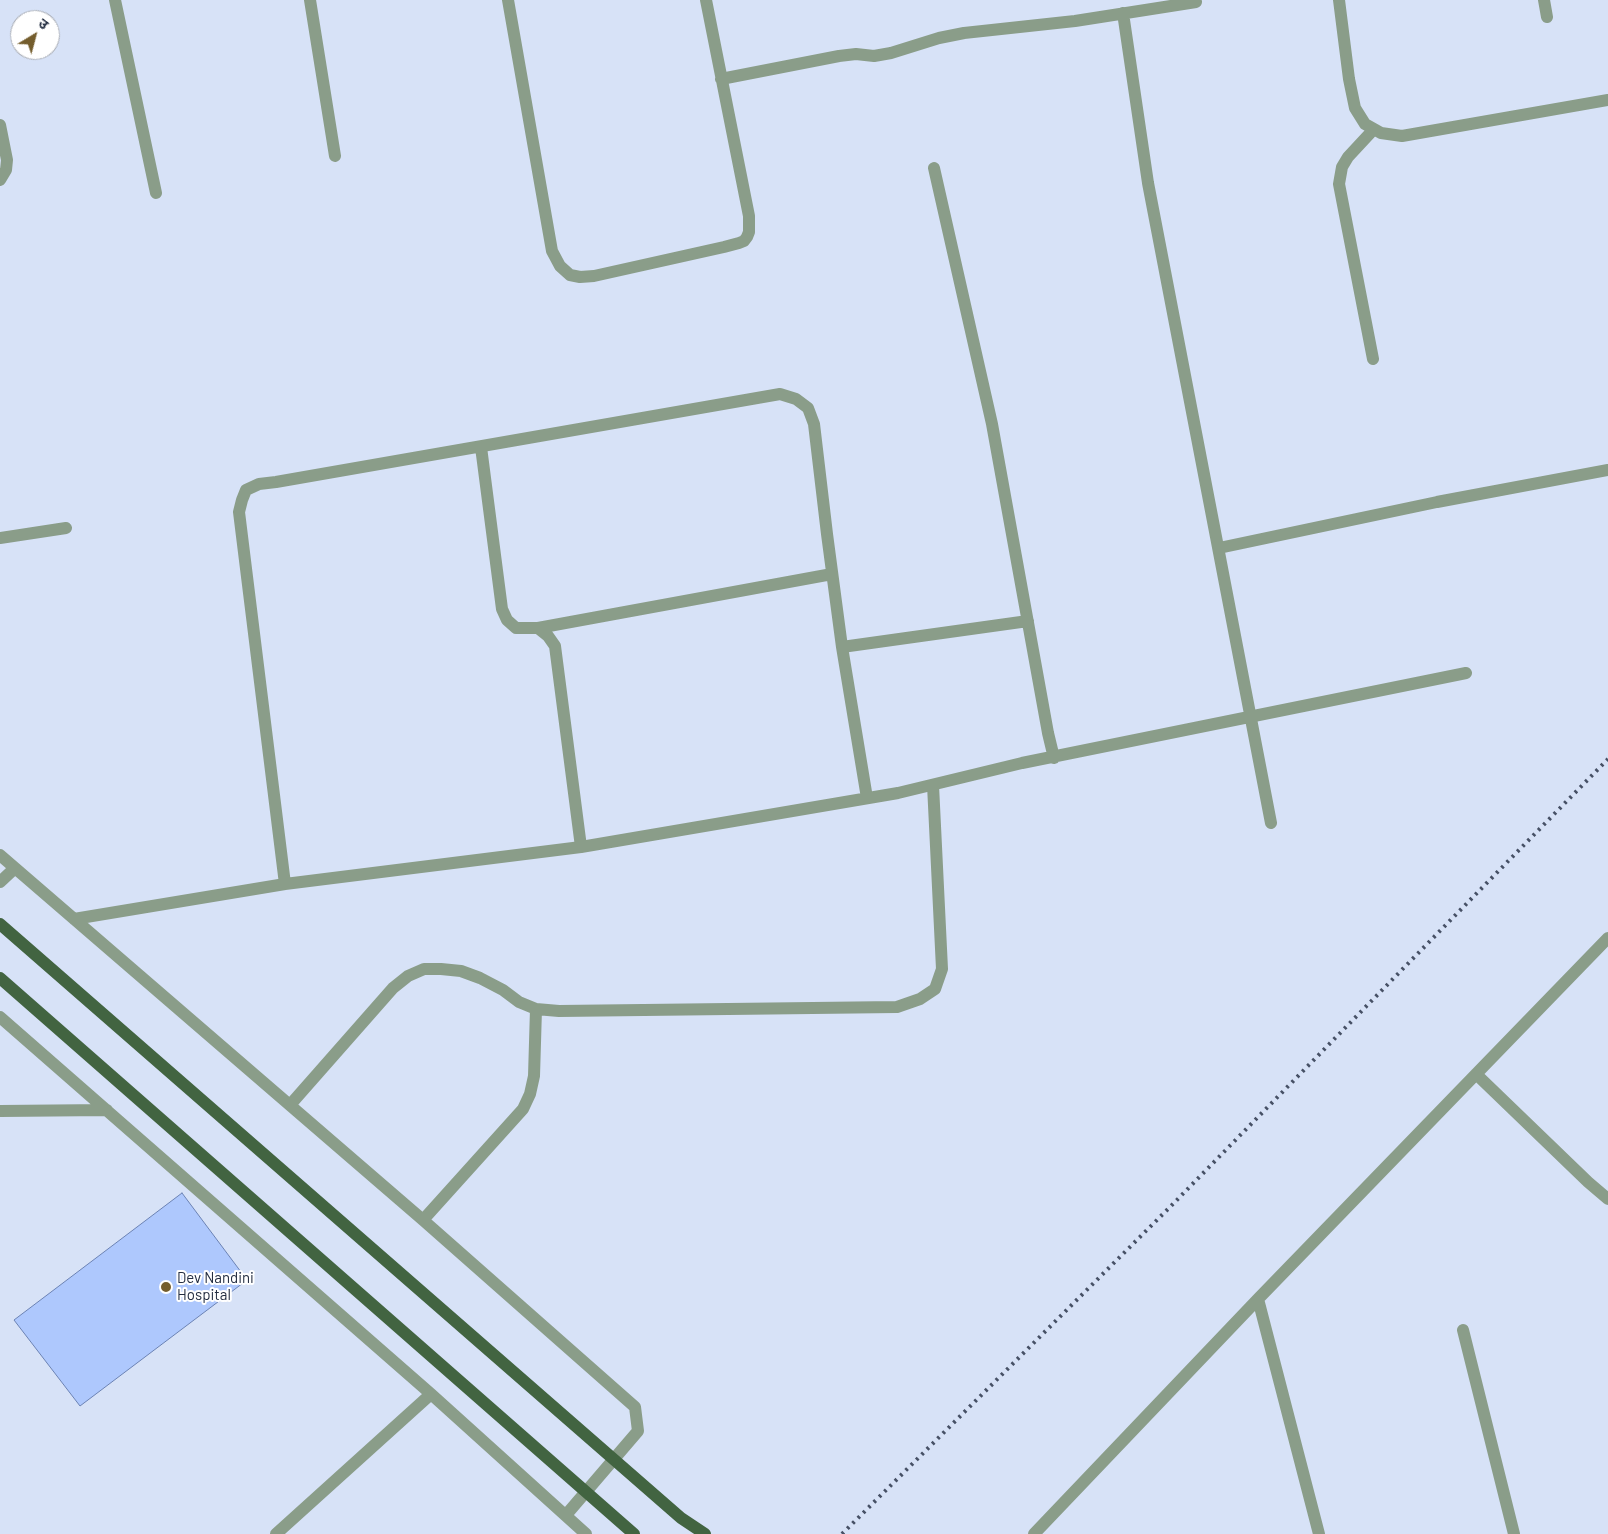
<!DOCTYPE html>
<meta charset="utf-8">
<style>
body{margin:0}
#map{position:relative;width:1608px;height:1534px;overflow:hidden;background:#d7e2f7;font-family:Barlow,"Noto Sans Devanagari",sans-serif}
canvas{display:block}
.north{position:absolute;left:10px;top:10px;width:50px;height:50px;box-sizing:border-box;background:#fff;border:1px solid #a7abb3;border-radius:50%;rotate:37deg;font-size:14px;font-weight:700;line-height:20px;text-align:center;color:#232d41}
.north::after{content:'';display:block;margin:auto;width:18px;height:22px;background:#745d2d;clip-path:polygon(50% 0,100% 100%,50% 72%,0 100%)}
</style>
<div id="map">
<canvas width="1608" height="1534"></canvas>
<div class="north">उ</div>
</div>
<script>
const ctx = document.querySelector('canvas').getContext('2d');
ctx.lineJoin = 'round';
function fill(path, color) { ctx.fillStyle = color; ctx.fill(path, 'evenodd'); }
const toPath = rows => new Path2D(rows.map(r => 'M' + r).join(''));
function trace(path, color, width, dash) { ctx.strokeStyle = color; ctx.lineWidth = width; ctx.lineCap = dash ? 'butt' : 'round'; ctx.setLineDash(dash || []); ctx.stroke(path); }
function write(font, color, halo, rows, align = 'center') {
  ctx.font = font + ' Barlow,sans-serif'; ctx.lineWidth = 4; ctx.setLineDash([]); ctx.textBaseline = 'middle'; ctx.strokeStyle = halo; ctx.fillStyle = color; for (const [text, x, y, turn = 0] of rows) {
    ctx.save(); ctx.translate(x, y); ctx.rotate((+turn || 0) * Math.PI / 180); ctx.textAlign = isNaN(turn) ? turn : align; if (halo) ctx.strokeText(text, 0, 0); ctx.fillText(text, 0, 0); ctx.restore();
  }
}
const building = toPath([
 [182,1193,247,1280,80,1406,14,1320,182,1193]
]);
const minor = toPath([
 [115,0,156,193],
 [310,0,335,156],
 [508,0,552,251,560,266,570,275,580,277,594,276,724,247,739,243,744,241,747,237,749,232,749,216,706,0],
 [1339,0,1349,79,1355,108,1365,124,1381,133,1402,136,1608,100],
 [1544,0,1547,17],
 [1123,13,1148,183,1271,823],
 [721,79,839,56,856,54,874,56,891,53,939,38,964,33,1075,21,1196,2],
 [0,125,7,160,6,170,0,180],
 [934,168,992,424,1048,733,1054,758],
 [1373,359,1339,184,1342,167,1348,157,1374,129],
 [481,447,502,609,507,620,516,628,538,628,548,636,555,646,581,847],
 [0,538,66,528],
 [1219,548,1437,502,1608,470],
 [538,628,832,574],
 [842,647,1028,621],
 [0,855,423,1220,635,1407,638,1431,566,1515],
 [0,882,15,868],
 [285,884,239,512,242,500,246,490,259,484,276,482,780,394,796,399,808,408,814,424,827,534,842,647,867,798],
 [74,919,285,884,581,847,898,793,1022,763,1466,673],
 [0,1017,431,1394,586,1534],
 [1476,1074,1588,1182,1608,1199],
 [290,1105,393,988,408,976,424,969,441,969,461,971,480,978,503,990,519,1002,536,1009,559,1011,897,1007,920,999,935,989,942,969,933,785],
 [0,1111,107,1110],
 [423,1220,523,1109,530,1094,534,1076,536,1009],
 [1258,1299,1319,1534],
 [1463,1330,1514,1534],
 [276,1534,431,1394],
 [1034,1534,1258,1299,1608,938]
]);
const rail = toPath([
 [842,1534,1171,1206,1608,759]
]);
const majorBridge = toPath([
 [0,924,681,1518,705,1534],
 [0,978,634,1534]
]);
const markers = [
 [166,1287,6,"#745d2d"]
];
const poiNames = [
 ["Dev Nandini",177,1278],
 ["Hospital",177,1295]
];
fill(building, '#aec8fd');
trace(building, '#6b82b3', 1);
trace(minor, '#8a9d89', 12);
trace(rail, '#465065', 4, [2.5, 5]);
trace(majorBridge, '#426441', 12);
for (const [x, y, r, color] of markers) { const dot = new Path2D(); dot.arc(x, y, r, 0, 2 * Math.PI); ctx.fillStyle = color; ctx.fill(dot); trace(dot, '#fff', 2); }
write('15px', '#232d41', '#fff', poiNames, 'left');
</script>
